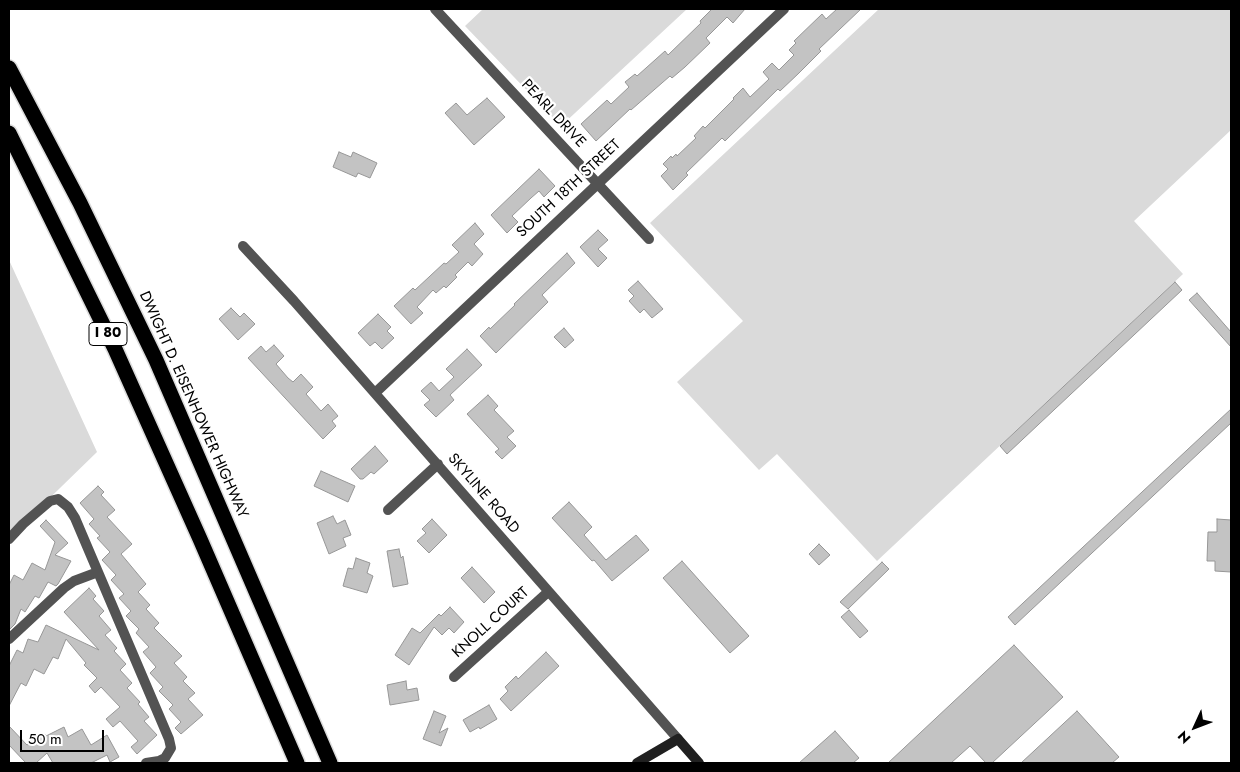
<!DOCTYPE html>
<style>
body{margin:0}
#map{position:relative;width:1240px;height:772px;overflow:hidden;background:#fff;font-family:Jost,sans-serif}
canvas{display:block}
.frame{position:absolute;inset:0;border:10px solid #000;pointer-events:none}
.north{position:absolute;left:1170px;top:702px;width:50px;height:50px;-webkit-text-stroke:4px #fff;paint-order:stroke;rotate:227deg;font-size:14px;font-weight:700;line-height:20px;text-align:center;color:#000}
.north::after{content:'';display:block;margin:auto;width:18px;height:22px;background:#000;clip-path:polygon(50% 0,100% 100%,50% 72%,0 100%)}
.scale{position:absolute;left:20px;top:730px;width:84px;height:22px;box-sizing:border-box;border:2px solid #000;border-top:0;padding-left:6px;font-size:15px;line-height:18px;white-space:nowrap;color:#000;-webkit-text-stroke:4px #fff;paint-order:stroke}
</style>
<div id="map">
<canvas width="1240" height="772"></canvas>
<div class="frame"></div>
<div class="north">N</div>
<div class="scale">50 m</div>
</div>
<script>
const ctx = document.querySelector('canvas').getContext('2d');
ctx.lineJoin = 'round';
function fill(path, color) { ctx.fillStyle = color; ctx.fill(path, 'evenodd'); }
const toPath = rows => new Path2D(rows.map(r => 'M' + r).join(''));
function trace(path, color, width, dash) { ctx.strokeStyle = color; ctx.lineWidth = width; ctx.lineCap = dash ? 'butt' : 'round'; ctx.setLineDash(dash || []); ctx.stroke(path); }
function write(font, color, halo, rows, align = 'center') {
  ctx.font = font + ' Jost,sans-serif'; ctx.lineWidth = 4.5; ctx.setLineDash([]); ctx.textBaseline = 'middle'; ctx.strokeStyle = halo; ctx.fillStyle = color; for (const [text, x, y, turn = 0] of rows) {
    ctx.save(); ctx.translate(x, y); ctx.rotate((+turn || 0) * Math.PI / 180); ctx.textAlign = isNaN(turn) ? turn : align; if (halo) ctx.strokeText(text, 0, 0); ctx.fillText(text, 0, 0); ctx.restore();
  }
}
const green = toPath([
 [483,9,687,9,561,126,465,26],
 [879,9,1231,9,1231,130,1134,221,1183,274,877,561,777,454,759,470,677,382,743,321,650,223],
 [9,260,97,452,23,524,9,539]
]);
const building = toPath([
 [712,9,745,9,733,23,727,17,706,38,710,43,685,67,672,78,670,76,631,110,630,109,596,141,581,124,607,100,611,104,629,87,625,82,635,74,637,76,665,51,668,55,701,23,700,21,712,9],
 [837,9,861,9,819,49,821,51,799,73,780,91,778,89,725,141,722,138,686,173,688,175,673,190,661,176,668,169,663,164,671,156,672,158,676,154,677,156,696,138,694,136,703,126,705,128,734,99,733,98,743,88,750,97,769,79,763,72,772,63,779,70,794,55,789,50,796,43,794,41,822,14,826,19,837,9],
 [487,98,505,117,474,145,445,113,456,103,467,115,487,98],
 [339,152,351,157,353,152,377,163,370,178,358,173,356,177,333,167,339,152],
 [539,169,555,186,544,197,539,191,531,198,512,216,518,222,507,233,491,215,539,169],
 [475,223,484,234,474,244,483,254,472,266,468,262,455,275,457,277,446,288,444,286,436,293,433,290,417,307,423,313,411,324,394,306,413,288,415,290,444,263,446,264,459,252,452,245,475,223],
 [598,230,608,240,598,249,607,258,598,267,580,247,598,230],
 [567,253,575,263,542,295,548,302,496,353,480,336,489,327,490,329,515,305,514,304,567,253],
 [638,281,663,309,652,318,644,309,640,313,629,301,634,296,628,290,638,281],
 [1175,282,1182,290,1007,454,1000,446,1175,282],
 [1197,293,1231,332,1231,347,1189,300,1197,293],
 [231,308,240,317,244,313,255,324,238,340,219,319,231,308],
 [378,314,391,327,387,331,394,338,382,349,375,342,370,346,358,333,378,314],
 [564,328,574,340,565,348,554,337,564,328],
 [274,345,284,356,276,364,288,378,293,382,301,374,313,387,306,394,321,411,328,404,338,416,332,421,336,426,323,439,248,358,261,346,266,352,274,345],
 [467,349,482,365,450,395,454,400,436,417,424,405,430,400,421,391,431,382,439,391,454,377,446,369,467,349],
 [488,395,498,406,494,410,514,431,507,437,516,446,502,459,495,452,499,449,467,414,488,395],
 [1231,409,1231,423,1015,625,1008,617,1231,409],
 [375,446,388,461,374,474,371,472,363,479,360,479,351,469,375,446],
 [321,471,355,486,348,502,314,486,321,471],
 [98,486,104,492,101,495,115,510,107,517,132,544,121,554,146,584,138,592,150,605,146,609,159,623,154,628,182,656,174,663,187,677,183,681,195,693,188,699,203,715,181,734,175,728,181,722,169,709,173,705,159,691,163,687,150,673,156,667,143,652,149,647,136,633,139,629,126,616,131,611,119,598,124,594,111,580,116,575,102,560,110,552,97,538,100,536,89,524,94,519,80,503,98,486],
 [569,502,592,527,584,535,606,560,636,535,649,550,612,581,594,560,592,561,552,518,569,502],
 [333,516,337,524,345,520,351,535,343,538,346,546,329,554,317,523,333,516],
 [432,519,447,535,429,553,417,541,426,533,422,529,432,519],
 [1217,519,1231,520,1231,572,1215,571,1215,561,1207,561,1208,532,1217,532,1217,519],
 [46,520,68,543,55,555,71,561,58,584,56,586,48,582,39,598,35,596,25,612,21,609,15,624,9,630,9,585,14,575,23,580,32,563,45,570,55,542,40,526,46,520],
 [819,544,830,555,819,565,809,554,819,544],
 [399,549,401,558,403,556,408,584,393,587,387,551,399,549],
 [356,558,370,563,367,573,373,576,367,593,343,586,348,568,353,569,356,558],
 [682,561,749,636,730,653,663,578,682,561],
 [882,562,889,569,848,609,840,602,882,562],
 [472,567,495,592,484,603,461,578,472,567],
 [89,588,96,596,93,599,104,611,99,616,111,630,105,635,117,648,114,651,126,664,120,670,132,683,127,688,140,702,138,704,149,717,144,721,157,735,137,754,131,747,138,741,120,721,113,727,106,719,120,707,101,687,95,693,89,686,97,678,84,665,86,663,66,639,58,659,53,657,44,674,34,669,26,686,21,683,9,706,9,666,17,650,23,653,28,639,38,642,46,625,99,650,64,612,89,588],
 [450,607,464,622,454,633,449,628,442,635,434,627,409,665,395,655,412,628,420,633,439,614,441,616,450,607],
 [849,610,868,631,860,638,841,617,849,610],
 [1014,645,1063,697,992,763,986,763,970,746,951,763,888,763,1014,645],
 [546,652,559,666,511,711,500,699,508,691,505,687,516,676,518,679,546,652],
 [406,681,407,690,417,688,419,700,390,705,387,685,406,681],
 [489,705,497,719,480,729,479,727,470,732,463,720,489,705],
 [434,711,446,716,439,733,448,728,441,746,423,739,434,711],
 [1077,711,1119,757,1112,763,1021,763,1077,711],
 [9,726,27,745,45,734,46,736,64,727,68,737,82,729,91,745,107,735,119,757,110,762,107,755,91,763,53,763,47,753,36,763,26,763,9,745,9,726],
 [835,731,859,758,853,763,799,763,835,731]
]);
const minor = toPath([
 [435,9,649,239],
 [243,246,294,301,678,739],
 [375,393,784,9],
 [388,510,438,464],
 [9,539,23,524,50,501,58,499,68,507,75,518,169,739,171,748,165,758,159,761,146,763],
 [9,639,64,588,74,581,98,572],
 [454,677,548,592]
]);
const secondary = toPath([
 [637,763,678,739,699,763]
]);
const motorway = toPath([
 [9,68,80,203,156,360,330,763],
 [9,133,115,349,200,539,297,763]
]);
const shields = [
 [108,334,38]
];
const shieldNames = [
 ["I 80",108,334]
];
const streetNames = [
 ["PEARL DRIVE",553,114,47],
 ["SOUTH 18TH STREET",569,189,-43],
 ["DWIGHT D. EISENHOWER HIGHWAY",193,405,66],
 ["SKYLINE ROAD",483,494,49],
 ["KNOLL COURT",491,623,-42]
];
fill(green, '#dadada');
fill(building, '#c3c3c3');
trace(building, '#979797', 1);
trace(motorway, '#dbdbdb', 18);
trace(minor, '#535353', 10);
trace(secondary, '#202020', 10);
trace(motorway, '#000', 15);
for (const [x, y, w] of shields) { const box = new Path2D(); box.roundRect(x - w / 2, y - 11.5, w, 23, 4); ctx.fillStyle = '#fff'; ctx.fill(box); trace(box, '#000', 1); }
write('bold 14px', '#000', null, shieldNames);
write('15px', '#000', '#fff', streetNames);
</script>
